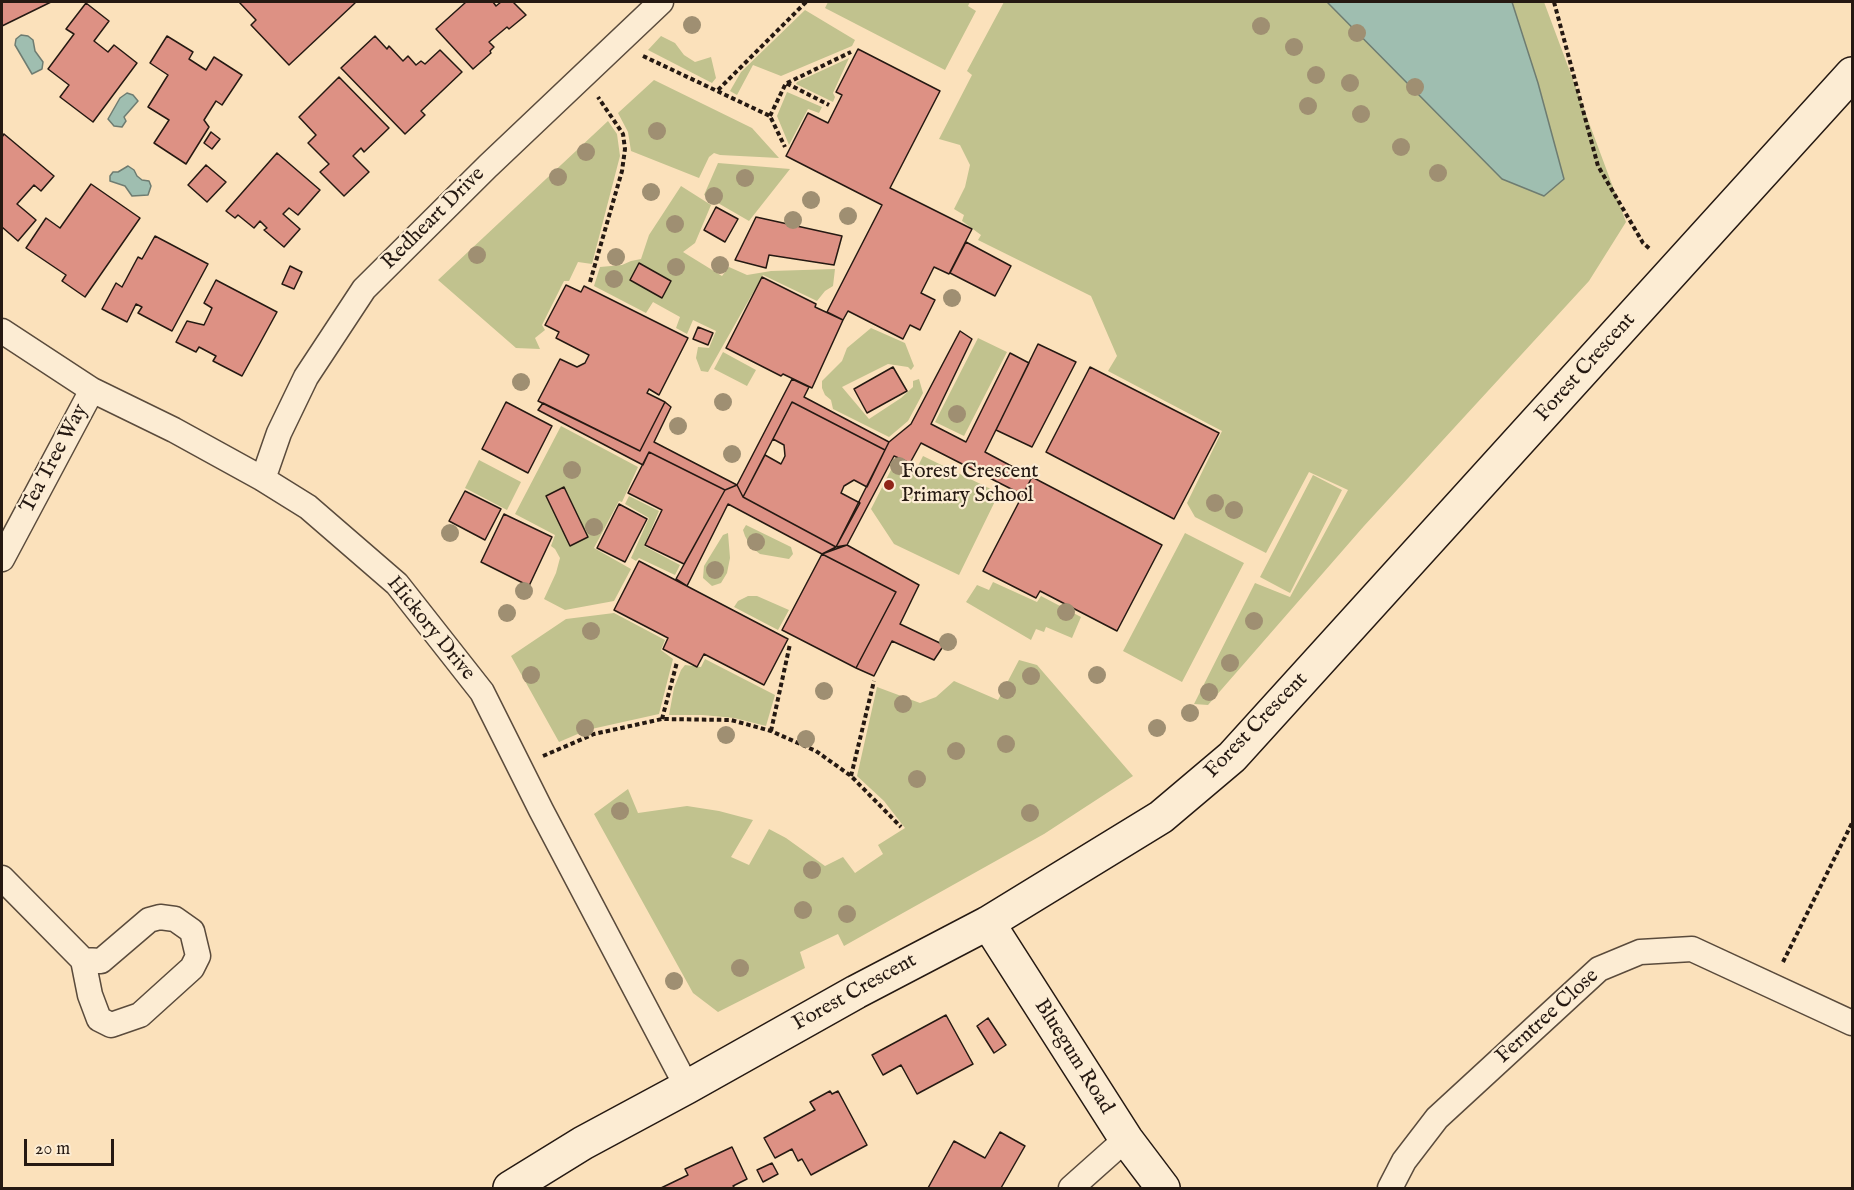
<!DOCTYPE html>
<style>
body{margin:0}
#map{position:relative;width:1854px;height:1190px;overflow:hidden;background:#fbe1bb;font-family:"IM FELL English",serif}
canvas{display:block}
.frame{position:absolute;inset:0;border:3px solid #251912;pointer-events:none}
.scale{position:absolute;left:24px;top:1139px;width:90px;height:27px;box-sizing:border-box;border:3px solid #251912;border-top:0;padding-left:8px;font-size:18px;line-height:21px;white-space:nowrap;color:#251912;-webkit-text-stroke:4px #fcecd3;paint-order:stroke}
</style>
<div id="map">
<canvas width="1854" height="1190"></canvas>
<div class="frame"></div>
<div class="scale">20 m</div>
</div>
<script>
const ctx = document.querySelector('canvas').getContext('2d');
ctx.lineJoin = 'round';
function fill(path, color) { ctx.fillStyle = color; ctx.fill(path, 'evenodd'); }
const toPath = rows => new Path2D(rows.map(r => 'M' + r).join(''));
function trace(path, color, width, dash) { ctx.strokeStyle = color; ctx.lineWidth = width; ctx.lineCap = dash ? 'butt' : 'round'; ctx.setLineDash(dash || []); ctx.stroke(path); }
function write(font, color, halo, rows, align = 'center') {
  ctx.font = font + ' "IM FELL English",serif'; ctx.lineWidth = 4.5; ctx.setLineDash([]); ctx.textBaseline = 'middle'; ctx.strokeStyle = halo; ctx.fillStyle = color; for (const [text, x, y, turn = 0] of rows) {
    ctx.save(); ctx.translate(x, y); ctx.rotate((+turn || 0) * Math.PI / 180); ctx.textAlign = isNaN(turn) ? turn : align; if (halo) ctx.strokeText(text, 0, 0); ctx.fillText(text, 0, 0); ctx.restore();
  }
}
const green = toPath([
 [828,2,970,2,968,6,976,11,945,70,825,8],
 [1004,2,1544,2,1626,222,1589,281,1364,526,1208,705,1194,704,1255,583,1290,597,1348,490,1309,472,1266,553,1195,517,1187,503,1222,431,1108,371,1117,356,1091,296,978,240,981,235,962,221,964,215,954,209,965,187,970,165,960,145,939,139,972,75,967,71],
 [805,10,855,40,852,46,781,76,753,65,737,95,730,91,741,72],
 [661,36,675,43,684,55,695,62,711,57,716,78,712,83,648,50],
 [849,58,833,93,835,97,833,102,796,84,797,82],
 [654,80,752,128,779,158,720,155,714,153,709,157,699,178,631,151,628,132,618,113],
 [787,92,822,107,819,113,808,109,789,145,777,116],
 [608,121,617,134,620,156,592,264,578,262,569,281,564,281,542,325,545,330,535,338,540,349,516,348,438,280],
 [718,163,790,169,749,221,704,195],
 [681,186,711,205,695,243,683,252,722,276,729,267,747,275,771,271,835,269,833,286,825,291,817,301,763,275,708,372,701,371,696,358,698,347,709,348,716,331,693,320,687,334,676,328,680,317,653,302,646,313,594,286,600,267,622,265,631,261,641,259,649,235],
 [871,328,905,343,914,366,911,370,908,367,888,364,842,387,869,419,901,398,913,387,913,381,919,379,923,393,908,421,889,437,833,409,831,400,825,395,822,388,822,381,842,361,847,348],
 [978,338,1007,352,964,436,935,422],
 [723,352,756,370,747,386,714,369],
 [561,426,638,467,622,502,619,501,594,548,631,569,614,601,565,610,544,599,556,573,560,558,555,549,551,546,555,535,515,514],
 [923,456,999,493,959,575,894,544,871,509,895,462,915,472],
 [479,460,521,482,507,510,465,488],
 [1313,475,1342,490,1290,593,1260,577],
 [629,496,659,511,644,546,680,565,675,575,639,558,636,561,631,558,649,518,625,504],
 [746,525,791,547,793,554,789,559,760,554,751,547,745,536,743,530],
 [728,533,730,558,727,573,721,583,712,586,703,578,704,566,723,535],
 [1185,533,1244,563,1182,682,1123,651],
 [993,582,1037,602,1041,596,1081,617,1072,638,1046,627,1044,632,1036,629,1031,640,966,602,977,585,989,590],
 [748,596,757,596,789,610,778,630,734,607,738,601],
 [614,613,665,640,661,650,673,659,659,714,587,730,559,742,511,656,566,619],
 [705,659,775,695,766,726,734,718,703,715,669,715,674,688,681,670,685,665,701,667],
 [1019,660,1037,665,1133,776,1044,834,844,946,838,934,800,952,805,968,718,1012,693,993,594,814,628,789,638,813,687,806,719,811,753,820,731,857,749,865,769,829,786,838,825,866,843,857,855,873,883,854,878,845,905,828,884,801,857,776,877,687,920,703,936,697,954,681,998,700]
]);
const water = toPath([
 [1327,2,1512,2,1538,83,1564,179,1544,196,1502,179,1327,2],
 [21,35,28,36,33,40,35,51,43,62,42,69,32,74,15,45,16,39,21,35],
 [127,93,133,95,138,101,124,117,126,121,122,127,114,126,108,119,120,98,127,93],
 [128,166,134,170,137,176,142,180,149,181,151,186,148,195,132,196,125,186,110,181,110,176,113,172,118,172,128,166]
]);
const building = toPath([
 [2,2,51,2,2,26,2,2],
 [239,2,354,2,355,3,289,65,251,25,256,20,239,2],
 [466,2,493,2,496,6,501,2,513,2,526,15,509,29,507,27,489,42,494,47,490,51,491,53,473,69,436,29,466,2],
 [86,3,109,21,94,41,108,52,114,45,137,63,93,122,60,97,69,85,48,69,74,34,66,29,86,3],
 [167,36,193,52,189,59,206,70,214,57,242,75,222,105,216,101,204,120,209,127,186,164,154,143,169,120,148,107,168,75,150,63,167,36],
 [375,36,387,49,389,46,403,61,408,56,416,65,421,61,425,64,440,50,462,72,421,111,425,115,405,134,341,68,375,36],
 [858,49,940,91,890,188,972,229,949,274,934,267,921,293,935,300,920,330,910,325,903,339,848,311,843,320,827,312,882,205,786,156,808,113,828,123,842,95,836,92,858,49],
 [339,77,389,128,364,152,361,148,353,156,369,172,344,196,320,172,329,164,308,143,316,135,299,117,339,77],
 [211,132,220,139,212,149,204,143,211,132],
 [4,134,54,176,41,191,34,185,17,204,36,220,18,241,2,227,2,137,4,134],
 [277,153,320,190,298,215,289,208,283,214,300,229,284,247,264,230,267,228,260,221,254,228,238,215,235,218,226,211,277,153],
 [206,165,226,182,207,202,188,185,206,165],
 [91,184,140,218,85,297,62,281,66,275,26,248,46,218,60,228,91,184],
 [716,207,738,219,725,242,704,230,716,207],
 [756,217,842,236,834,265,769,255,766,268,735,260,756,217],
 [155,236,208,264,172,331,138,313,142,307,136,304,127,322,102,309,116,283,122,287,138,257,142,259,155,236],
 [966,242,1011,266,995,296,950,273,966,242],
 [639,263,671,281,662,298,630,280,639,263],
 [290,266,302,272,294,289,282,284,290,266],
 [762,277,816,304,815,307,843,320,812,388,783,374,781,376,726,348,762,277],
 [216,280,277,312,242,376,213,361,216,356,199,347,196,352,176,342,187,321,204,325,212,308,204,303,216,280],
 [566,285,581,292,584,286,688,338,659,395,649,389,647,393,665,402,640,451,538,401,560,359,577,367,585,363,589,355,556,338,559,332,545,325,566,285],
 [698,327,713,333,708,345,693,339,698,327],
 [960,331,972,339,931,424,966,442,1010,353,1029,363,985,452,1032,477,1023,495,921,443,910,463,894,456,847,545,836,547,889,442,911,424,960,331],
 [1038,344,1076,362,1032,447,996,430,1038,344],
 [893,367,907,391,867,413,854,389,893,367],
 [1090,367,1219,433,1174,519,1046,452,1090,367],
 [792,379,809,387,804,397,889,442,885,450,792,402,743,497,737,485,792,379],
 [506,402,552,426,528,473,482,449,506,402],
 [665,402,671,407,654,442,737,485,725,490,649,452,643,465,538,410,543,403,640,451,665,402],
 [792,402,885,450,867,487,854,480,844,486,841,493,860,503,836,547,743,497,765,455,781,464,785,456,784,445,773,439,792,402],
 [649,452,725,490,684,564,645,545,662,510,628,493,649,452],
 [1032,477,1162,545,1117,631,1040,591,1036,598,983,571,1032,477],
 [737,485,743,497,836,547,822,554,728,504,687,586,676,579,725,490,737,485],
 [564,487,588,537,570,546,546,496,564,487],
 [465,491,501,509,485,540,449,521,465,491],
 [619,504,647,519,625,562,597,548,619,504],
 [504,514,552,537,529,586,481,562,504,514],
 [847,545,919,585,900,624,944,645,934,660,892,641,874,676,856,668,896,592,822,554,847,545],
 [822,554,896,592,856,668,782,630,822,554],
 [639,561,788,639,764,685,704,654,697,667,663,649,668,638,614,610,639,561],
 [946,1015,973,1064,917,1094,901,1065,883,1075,872,1055,946,1015],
 [988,1018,1006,1045,994,1053,977,1026,988,1018],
 [830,1091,832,1094,838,1091,867,1145,811,1175,802,1159,798,1161,792,1149,775,1158,764,1138,815,1110,810,1102,830,1091],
 [1000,1132,1025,1146,1001,1188,928,1188,954,1141,985,1158,1000,1132],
 [732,1147,747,1179,733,1186,735,1188,661,1188,688,1175,685,1169,732,1147],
 [772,1163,778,1174,763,1182,757,1170,772,1163]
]);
const path = toPath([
 [1554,2,1598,166,1643,243,1650,249],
 [643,56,770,116,785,147],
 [787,83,851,52],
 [718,90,806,2],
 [770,116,786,83,829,105],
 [590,282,622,171,625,149,623,134,598,97],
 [662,719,677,662],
 [771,731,790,644],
 [543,756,594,734,662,719,731,720,771,731,816,751,851,776,901,827],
 [851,776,874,681],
 [1783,962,1852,823]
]);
const street = toPath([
 [2,331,92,390,174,430,263,479,308,507,397,584,482,692,541,810,687,1087],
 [263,479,279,433,306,377,364,289,488,166,661,2],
 [2,559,92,390],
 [2,878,83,960,90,995,99,1019,111,1025,140,1015,192,968,198,956,192,931,175,919,160,917,149,920,101,961,83,960],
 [1071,1188,1126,1139],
 [1390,1188,1404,1161,1437,1118,1599,969,1640,952,1692,949,1852,1023]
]);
const secondary = toPath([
 [988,923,1126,1139,1163,1188],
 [510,1188,583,1143,687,1087,856,992,988,923,1161,817,1232,757,1852,74]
]);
const trees = [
 [692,25],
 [1261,26],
 [1357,33],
 [1294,47],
 [1316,75],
 [1350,83],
 [1415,87],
 [1308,106],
 [1361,114],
 [657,131],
 [1401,147],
 [586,152],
 [1438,173],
 [558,177],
 [745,178],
 [651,192],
 [714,196],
 [811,200],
 [848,216],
 [793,220],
 [675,224],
 [477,255],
 [616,257],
 [720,265],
 [676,267],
 [614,279],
 [952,298],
 [521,382],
 [723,402],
 [957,414],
 [678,426],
 [732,454],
 [899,466],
 [572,470],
 [1215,503],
 [1234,510],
 [594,527],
 [450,533],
 [756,542],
 [715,570],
 [524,591],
 [1066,612],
 [507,613],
 [1254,621],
 [591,631],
 [948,642],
 [1230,663],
 [531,675],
 [1097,675],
 [1031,676],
 [1007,690],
 [824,691],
 [1209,692],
 [903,704],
 [1190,713],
 [585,728],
 [1157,728],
 [726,735],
 [806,739],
 [1006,744],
 [956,751],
 [917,779],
 [620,811],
 [1030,813],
 [812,870],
 [803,910],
 [847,914],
 [740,968],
 [674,981]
];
const markers = [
 [889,485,6,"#8f2418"]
];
const streetNames = [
 ["Redheart Drive",434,219,-45],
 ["Forest Crescent",1586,368,-48],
 ["Tea Tree Way",55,459,-62],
 ["Hickory Drive",430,629,51],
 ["Forest Crescent",1257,726,-46],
 ["Forest Crescent",855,993,-29],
 ["Ferntree Close",1548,1017,-42],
 ["Bluegum Road",1073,1057,58]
];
const poiNames = [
 ["Forest Crescent",901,473],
 ["Primary School",901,497]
];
fill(green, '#c1c28e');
fill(water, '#9fbeb0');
trace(water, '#6e7c71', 1.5);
fill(building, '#dd9184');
trace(building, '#251912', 1.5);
trace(street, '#5a4b3c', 27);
trace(secondary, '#251912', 36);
trace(path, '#251912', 4, [4.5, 3]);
trace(street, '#fcecd3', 24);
trace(secondary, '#fcecd3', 33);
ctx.fillStyle = '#9f8f72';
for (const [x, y] of trees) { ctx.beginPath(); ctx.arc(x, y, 9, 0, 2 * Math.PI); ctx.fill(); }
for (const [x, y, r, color] of markers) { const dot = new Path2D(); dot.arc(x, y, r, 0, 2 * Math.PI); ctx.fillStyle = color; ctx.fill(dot); trace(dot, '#fcecd3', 2); }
write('21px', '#251912', '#fcecd3', streetNames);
write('21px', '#251912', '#fcecd3', poiNames, 'left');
</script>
